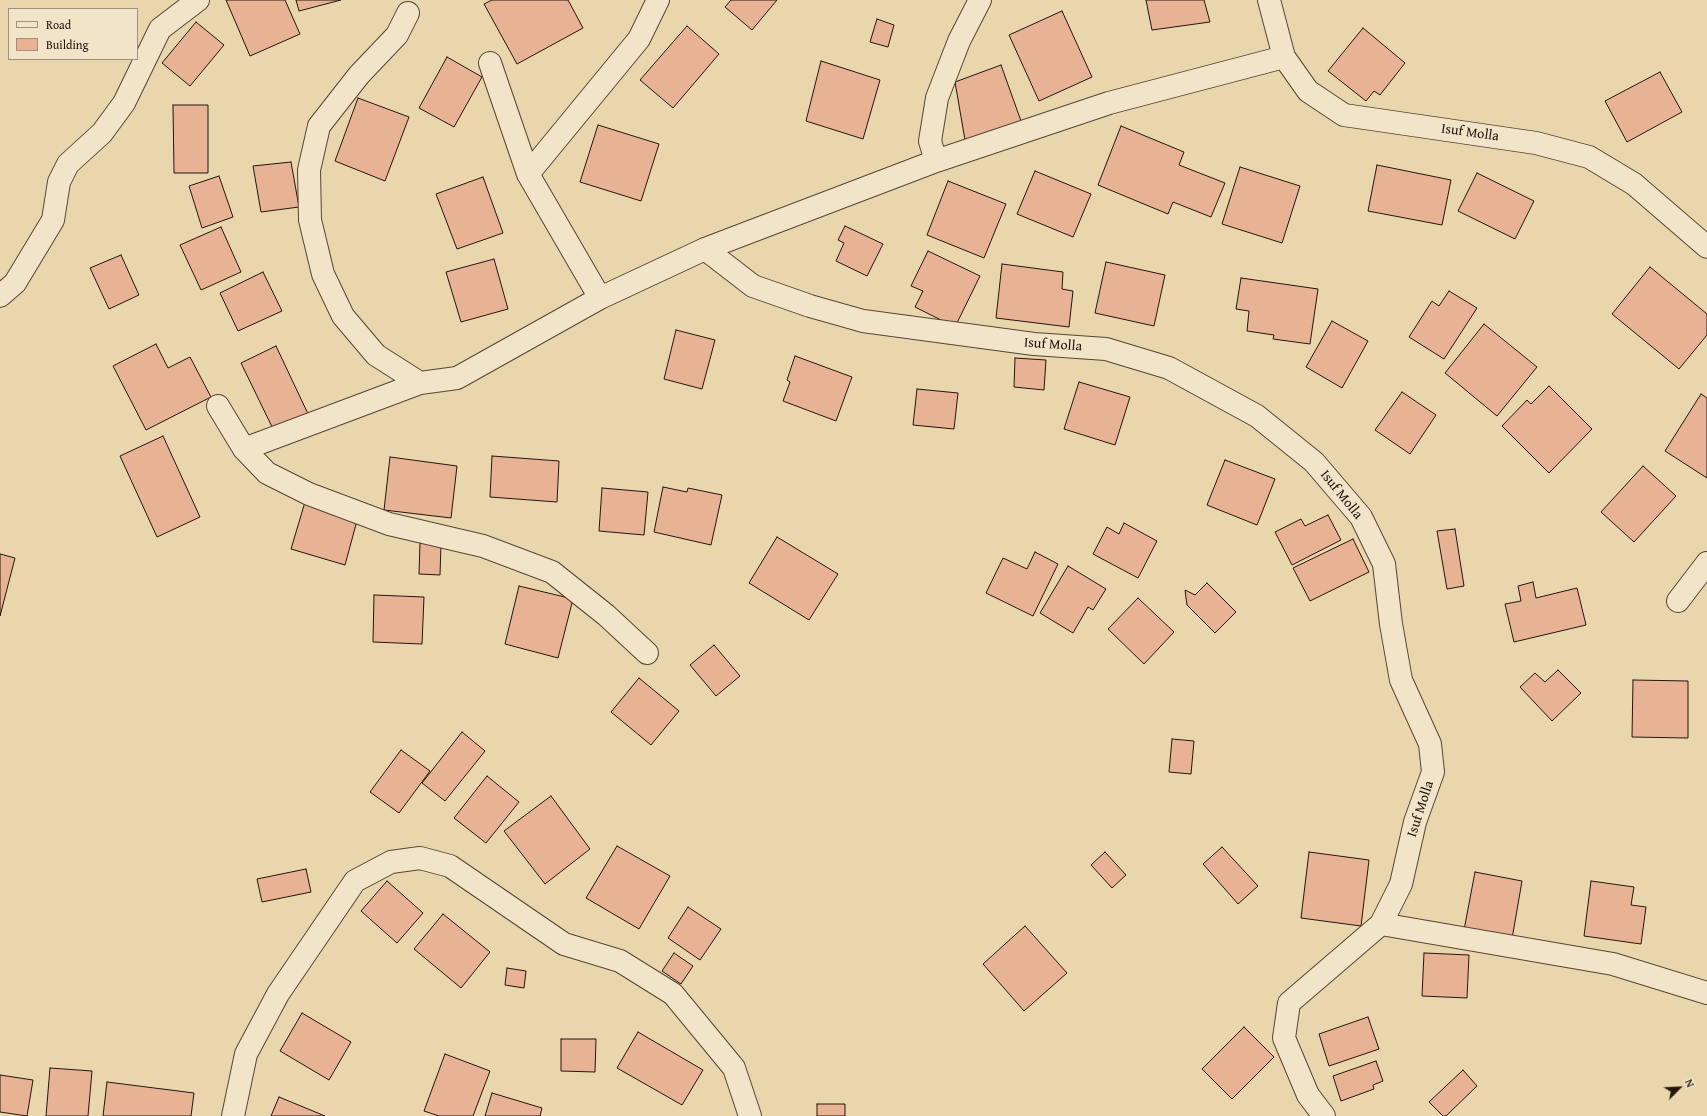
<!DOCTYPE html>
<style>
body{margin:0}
#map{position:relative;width:1707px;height:1116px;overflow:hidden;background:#ead6ac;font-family:"Gentium Book Plus",serif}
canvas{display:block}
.legend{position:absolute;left:8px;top:8px;width:130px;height:52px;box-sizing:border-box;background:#f1e4c9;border:1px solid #9f917d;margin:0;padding:5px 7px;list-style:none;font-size:12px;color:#24150c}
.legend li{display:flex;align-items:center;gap:8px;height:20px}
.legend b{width:20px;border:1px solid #9f917d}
.north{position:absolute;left:1659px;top:1068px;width:40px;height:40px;-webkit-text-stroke:3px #f1e4c9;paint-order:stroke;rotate:66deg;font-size:11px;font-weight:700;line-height:16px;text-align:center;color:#24150c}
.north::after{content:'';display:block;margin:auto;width:14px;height:18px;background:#24150c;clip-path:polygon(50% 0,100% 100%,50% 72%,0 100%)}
</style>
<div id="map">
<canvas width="1707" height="1116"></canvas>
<ul class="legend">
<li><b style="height:5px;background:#f1e4c9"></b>Road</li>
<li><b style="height:11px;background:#e8b295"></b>Building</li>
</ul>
<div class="north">N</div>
</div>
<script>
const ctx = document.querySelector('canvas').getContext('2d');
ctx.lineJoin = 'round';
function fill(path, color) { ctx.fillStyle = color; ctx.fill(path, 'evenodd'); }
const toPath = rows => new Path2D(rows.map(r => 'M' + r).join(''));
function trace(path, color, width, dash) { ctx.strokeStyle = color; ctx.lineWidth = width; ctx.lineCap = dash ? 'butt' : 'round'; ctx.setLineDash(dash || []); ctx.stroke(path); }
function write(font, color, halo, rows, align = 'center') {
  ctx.font = font + ' "Gentium Book Plus",serif'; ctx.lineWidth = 4; ctx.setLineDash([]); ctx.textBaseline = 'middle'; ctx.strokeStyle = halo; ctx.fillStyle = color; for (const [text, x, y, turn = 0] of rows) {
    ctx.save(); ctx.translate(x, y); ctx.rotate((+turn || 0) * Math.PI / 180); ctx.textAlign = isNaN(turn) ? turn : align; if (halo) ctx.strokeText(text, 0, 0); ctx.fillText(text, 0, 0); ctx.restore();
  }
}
const building = toPath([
 [226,0,285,0,300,34,250,56,226,0],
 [296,0,341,0,299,11,296,0],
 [492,0,568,0,583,28,517,64,484,4,492,0],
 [731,0,777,0,752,30,725,7,731,0],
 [1146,0,1204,0,1210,22,1152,30,1146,0],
 [1062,11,1092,77,1039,101,1009,35,1062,11],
 [877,19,894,25,888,47,870,42,877,19],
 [196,22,224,45,190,86,162,63,196,22],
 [687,26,719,54,673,108,640,80,687,26],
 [1363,28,1405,63,1380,95,1374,91,1366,101,1328,71,1363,28],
 [447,57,482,77,454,127,419,108,447,57],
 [821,61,880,80,863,139,806,121,821,61],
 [1001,65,1021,121,965,140,955,82,1001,65],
 [1660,72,1682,112,1627,142,1605,101,1660,72],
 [358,98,409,117,385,181,335,161,358,98],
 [173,105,208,105,208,173,174,173,173,105],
 [598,125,659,144,641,201,580,182,598,125],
 [1121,126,1184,152,1179,165,1225,183,1211,217,1173,202,1168,214,1098,185,1121,126],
 [291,162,299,207,261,212,253,166,291,162],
 [1377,165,1451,180,1442,225,1368,211,1377,165],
 [1240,167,1300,186,1282,243,1222,224,1240,167],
 [1035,171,1091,194,1073,237,1017,214,1035,171],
 [1477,173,1534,201,1515,239,1458,211,1477,173],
 [219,176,233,217,202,228,189,186,219,176],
 [483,177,503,233,457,249,436,194,483,177],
 [948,181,1006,204,984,258,927,235,948,181],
 [845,226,883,244,867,276,836,261,844,243,838,240,845,226],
 [221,227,241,272,201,290,180,245,221,227],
 [928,251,980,276,955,327,915,307,923,291,911,286,928,251],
 [121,255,139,295,109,309,90,268,121,255],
 [494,259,508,309,461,322,446,272,494,259],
 [1106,262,1165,275,1154,326,1095,313,1106,262],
 [1002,264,1063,272,1062,289,1073,291,1069,327,996,318,1002,264],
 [1650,267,1707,314,1707,335,1679,369,1612,314,1650,267],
 [263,272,282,311,238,331,220,293,263,272],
 [1241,278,1318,289,1310,344,1273,339,1274,335,1247,331,1249,311,1236,309,1241,278],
 [1449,291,1477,308,1444,359,1409,337,1432,301,1439,306,1449,291],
 [1332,321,1368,341,1342,388,1306,367,1332,321],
 [1484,324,1537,367,1497,416,1445,373,1484,324],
 [676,330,715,340,702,389,664,379,676,330],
 [156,344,168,368,190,357,211,397,146,430,113,366,156,344],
 [276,346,309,416,275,433,241,363,276,346],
 [795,356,852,377,836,421,783,401,790,382,787,380,795,356],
 [1015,358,1046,360,1044,390,1014,387,1015,358],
 [1079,382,1130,397,1115,445,1064,429,1079,382],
 [1549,386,1592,429,1549,473,1502,426,1527,400,1531,404,1549,386],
 [917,389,958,393,954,429,913,425,917,389],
 [1402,392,1436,415,1410,454,1375,430,1402,392],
 [1701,394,1707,398,1707,478,1665,451,1701,394],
 [163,436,200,517,157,537,120,456,163,436],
 [492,456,559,461,557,502,490,497,492,456],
 [390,457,457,466,451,518,384,510,390,457],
 [1225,460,1275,479,1257,525,1207,505,1225,460],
 [1643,466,1676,496,1634,542,1601,512,1643,466],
 [663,487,687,492,688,488,722,495,711,545,654,532,663,487],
 [602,488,648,492,644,535,599,531,602,488],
 [305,502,358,517,345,565,291,549,305,502],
 [1328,515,1341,540,1292,565,1275,532,1301,519,1305,526,1328,515],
 [1124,523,1157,541,1138,578,1093,554,1107,527,1119,534,1124,523],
 [1455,529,1464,586,1447,589,1437,531,1455,529],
 [777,537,838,574,809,620,749,583,777,537],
 [1353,539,1369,572,1310,601,1293,568,1353,539],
 [420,543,441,544,440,575,419,574,420,543],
 [1035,552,1058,564,1033,616,986,593,1003,558,1027,569,1035,552],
 [0,554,15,558,0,616,0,554],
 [1068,566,1106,589,1093,610,1088,607,1073,633,1040,613,1068,566],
 [1533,582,1536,598,1577,588,1586,625,1514,642,1505,604,1521,601,1518,586,1533,582],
 [1207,583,1236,612,1215,633,1187,605,1185,590,1195,595,1207,583],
 [519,586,573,599,558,658,505,644,519,586],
 [374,595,424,597,422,644,373,642,374,595],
 [1138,598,1174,632,1144,664,1108,629,1138,598],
 [714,645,740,676,716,696,690,665,714,645],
 [1558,670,1581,693,1552,721,1520,687,1535,673,1545,682,1558,670],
 [639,678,679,711,651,745,611,712,639,678],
 [1633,680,1688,681,1688,738,1632,737,1633,680],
 [462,732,485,751,445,801,422,783,462,732],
 [1172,739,1194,741,1191,774,1169,772,1172,739],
 [401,750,430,771,399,813,370,792,401,750],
 [487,776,519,802,486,843,454,818,487,776],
 [551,796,590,849,545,884,504,831,551,796],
 [617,846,670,876,639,929,586,898,617,846],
 [1222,847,1258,886,1238,904,1203,864,1222,847],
 [1105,852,1126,875,1112,888,1091,865,1105,852],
 [1309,852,1369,860,1361,926,1301,918,1309,852],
 [306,869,311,892,262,902,257,879,306,869],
 [1475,872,1522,881,1512,939,1464,930,1475,872],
 [387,881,423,913,397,943,361,911,387,881],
 [1591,881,1634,887,1631,905,1646,907,1641,944,1584,936,1591,881],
 [688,907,721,929,700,960,668,938,688,907],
 [443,914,490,952,461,988,414,949,443,914],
 [1025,926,1067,973,1024,1011,983,964,1025,926],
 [674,953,693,966,681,984,662,971,674,953],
 [1424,953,1469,955,1467,998,1422,996,1424,953],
 [507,968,526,971,524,988,505,985,507,968],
 [302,1013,351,1042,329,1080,280,1051,302,1013],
 [1368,1017,1379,1049,1329,1066,1319,1034,1368,1017],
 [1244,1027,1274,1057,1232,1099,1202,1069,1244,1027],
 [638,1032,703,1070,682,1105,617,1068,638,1032],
 [561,1039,596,1039,595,1072,561,1071,561,1039],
 [445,1054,490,1071,473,1116,439,1116,424,1111,445,1054],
 [1376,1061,1383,1081,1373,1085,1374,1089,1341,1101,1333,1076,1376,1061],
 [50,1068,92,1071,88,1116,46,1116,50,1068],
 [1463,1070,1477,1086,1446,1116,1443,1116,1429,1102,1463,1070],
 [0,1075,33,1080,27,1116,0,1112,0,1075],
 [107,1082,194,1093,191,1116,103,1116,107,1082],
 [492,1093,542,1108,540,1116,485,1116,492,1093],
 [279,1097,325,1116,271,1116,279,1097],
 [817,1104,845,1104,845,1116,817,1116,817,1104]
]);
const minor = toPath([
 [1269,0,1284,57,1308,91,1344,115,1536,143,1589,157,1634,184,1707,247],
 [408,13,397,35,359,75,319,126,309,170,310,220,323,274,343,316,376,355,420,383,457,378,600,298,705,249,936,161,1109,103,1284,57],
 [490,63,528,174,600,298],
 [936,161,930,141,937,98,959,41,980,0],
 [528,174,639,39,658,0],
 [705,249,753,286,810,306,863,321,1034,344,1106,349,1169,368,1257,416,1314,462,1361,517,1384,564,1391,624,1401,680,1430,744,1433,772,1415,822,1401,884,1381,924,1289,1003,1284,1038,1308,1095,1324,1116],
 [0,296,15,283,53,220,59,182,68,164,102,133,124,103,160,29,198,0],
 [420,383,244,449,267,473,309,494,389,524,483,546,552,572,606,615,647,653],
 [218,406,244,449],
 [1678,601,1707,563],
 [1381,924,1613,964,1707,993],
 [233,1116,246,1054,278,994,355,881,391,862,420,858,450,866,564,944,620,961,673,994,734,1068,750,1116]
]);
const streetNames = [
 ["Isuf Molla",1470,133,8],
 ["Isuf Molla",1053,345,4],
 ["Isuf Molla",1341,495,51],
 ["Isuf Molla",1421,809,-72]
];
fill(building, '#e8b295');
trace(building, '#24150c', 1);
trace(minor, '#564534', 24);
trace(minor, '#f1e4c9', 22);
write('14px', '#24150c', '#f1e4c9', streetNames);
</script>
